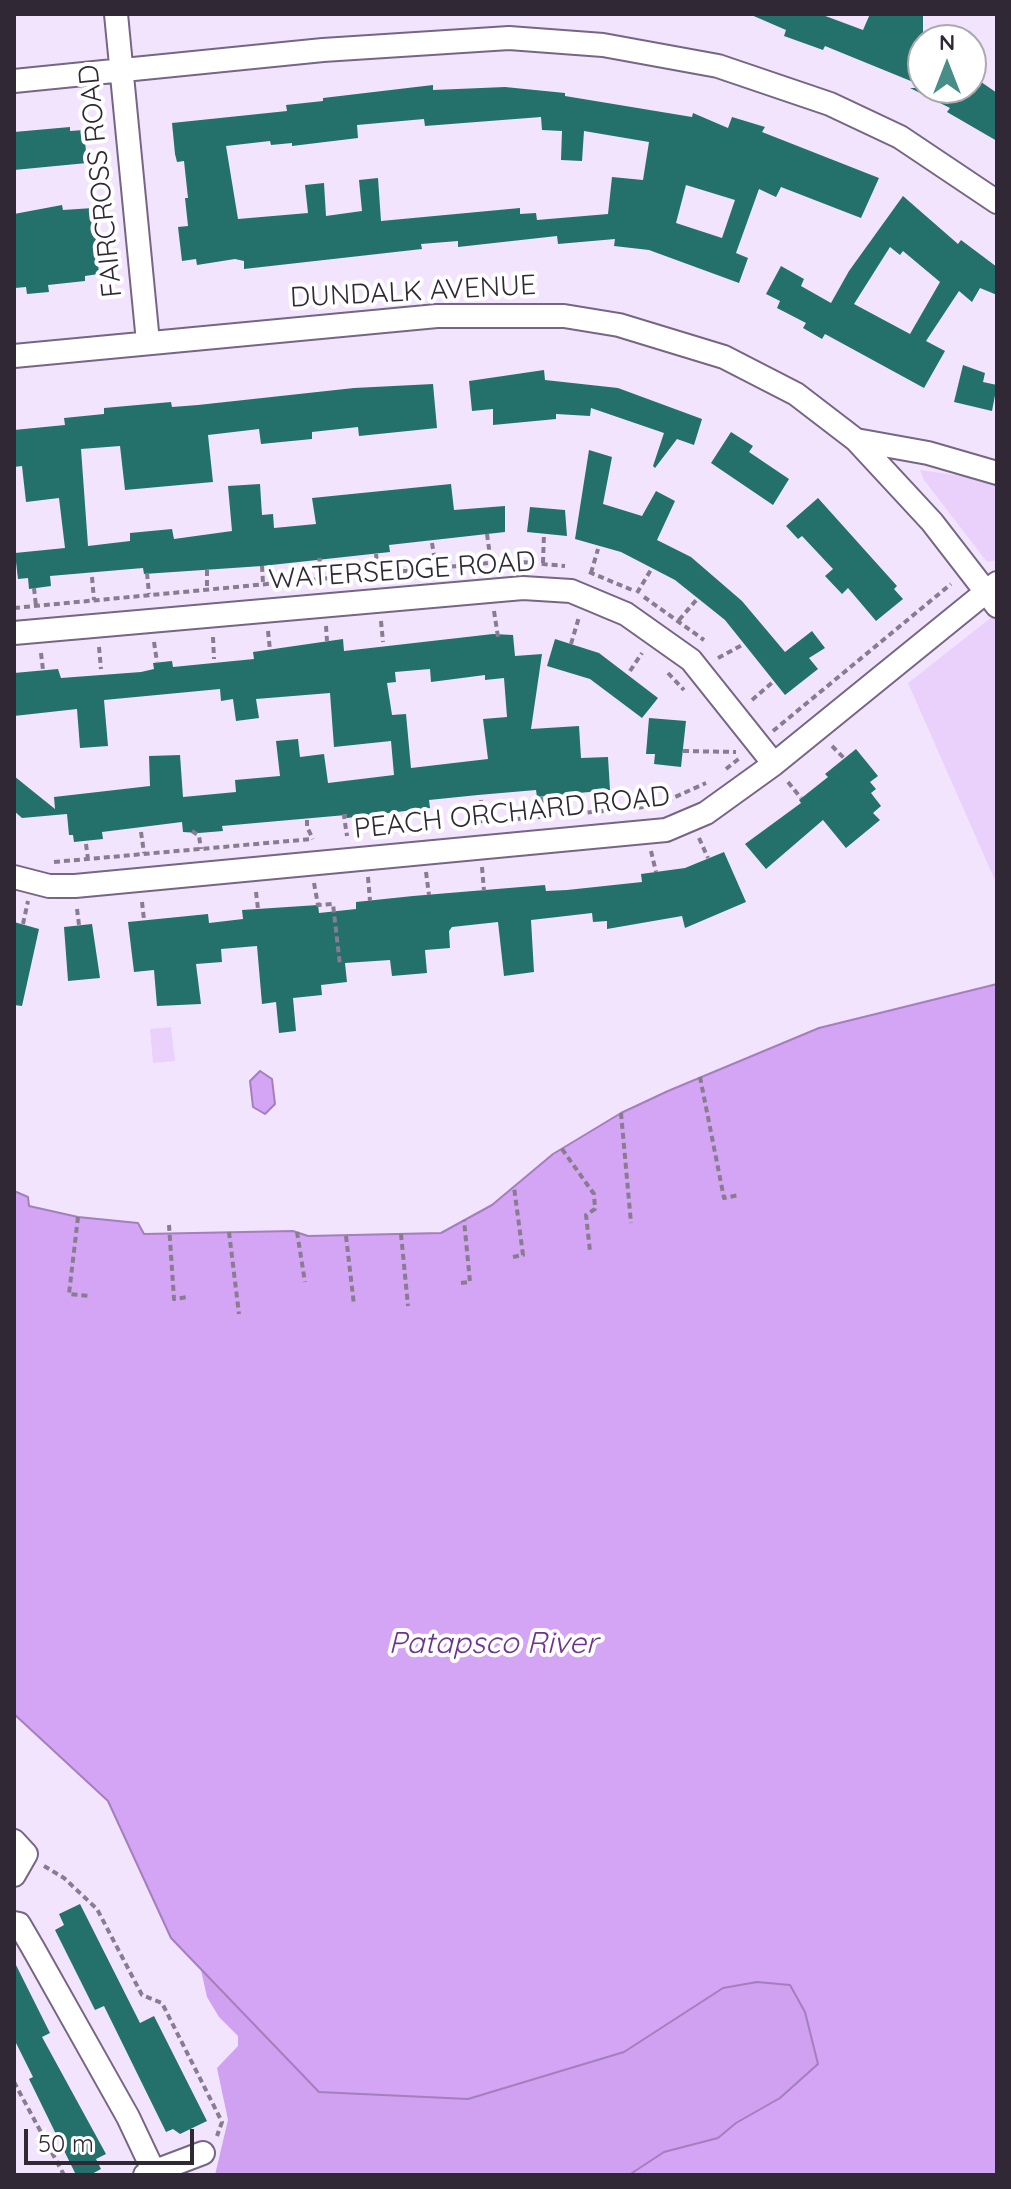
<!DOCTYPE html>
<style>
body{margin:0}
#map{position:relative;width:1011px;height:2189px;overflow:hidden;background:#f3e4fe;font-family:Quicksand,sans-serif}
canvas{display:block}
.frame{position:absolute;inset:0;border:16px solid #302935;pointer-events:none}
.north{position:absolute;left:907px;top:24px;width:80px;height:80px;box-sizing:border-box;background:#fff;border:2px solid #aca9ae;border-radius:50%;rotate:0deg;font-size:22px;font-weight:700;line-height:32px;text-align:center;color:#302935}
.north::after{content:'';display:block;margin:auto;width:28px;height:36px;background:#478e89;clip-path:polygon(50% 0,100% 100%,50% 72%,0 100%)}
.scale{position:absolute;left:24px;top:2129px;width:170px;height:36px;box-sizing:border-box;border:4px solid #302935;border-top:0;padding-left:10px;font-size:24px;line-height:28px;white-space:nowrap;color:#302935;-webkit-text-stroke:6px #fff;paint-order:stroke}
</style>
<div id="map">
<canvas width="1011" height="2189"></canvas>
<div class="frame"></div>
<div class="north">N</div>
<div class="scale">50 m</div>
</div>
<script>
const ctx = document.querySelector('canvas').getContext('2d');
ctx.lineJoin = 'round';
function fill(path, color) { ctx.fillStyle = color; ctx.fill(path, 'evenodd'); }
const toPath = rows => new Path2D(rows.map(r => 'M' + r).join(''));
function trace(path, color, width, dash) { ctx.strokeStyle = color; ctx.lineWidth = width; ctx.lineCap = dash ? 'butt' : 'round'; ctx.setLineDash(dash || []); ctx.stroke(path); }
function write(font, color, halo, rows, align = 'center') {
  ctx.font = font + ' Quicksand,sans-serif'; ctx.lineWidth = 8; ctx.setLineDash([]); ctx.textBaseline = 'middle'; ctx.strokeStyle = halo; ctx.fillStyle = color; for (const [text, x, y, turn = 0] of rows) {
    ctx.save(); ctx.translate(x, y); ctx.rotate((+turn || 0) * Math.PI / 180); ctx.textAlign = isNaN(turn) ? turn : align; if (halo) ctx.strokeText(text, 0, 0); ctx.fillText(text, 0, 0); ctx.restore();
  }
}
const green = toPath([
 [920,470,997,481,997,560,987,562,924,480],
 [997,613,997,885,908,683],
 [171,1027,175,1061,153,1063,150,1029]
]);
const forest = toPath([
 [201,1970,319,2092,685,2010,723,1988,757,1982,790,1985,805,2012,818,2064,780,2098,736,2123,718,2138,664,2152,629,2175,215,2175,228,2120,217,2068,238,2046,238,2036,219,2017,207,1997]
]);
const water = toPath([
 [997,984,997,2175,629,2175,664,2152,718,2138,736,2123,780,2098,818,2064,805,2012,790,1985,757,1982,723,1988,624,2052,468,2099,319,2092,171,1938,108,1801,14,1714,14,1191,28,1197,29,1206,78,1217,138,1223,144,1234,293,1231,308,1236,441,1233,492,1205,553,1154,621,1113,668,1091,819,1028,997,984],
 [260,1071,272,1079,275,1104,265,1114,253,1107,250,1081,260,1071]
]);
const building = toPath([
 [749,14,820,14,863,30,870,14,923,14,923,86,825,46,823,50,784,36,786,30],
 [971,75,997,93,997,141,947,112,950,108,910,88,971,88],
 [433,85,433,90,505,87,565,93,565,96,692,117,693,113,728,128,732,117,765,127,762,132,879,178,861,218,781,187,776,197,759,189,736,253,748,258,739,283,649,250,614,246,615,239,558,244,557,236,458,247,458,241,421,244,422,249,244,269,244,261,235,259,197,265,196,259,182,261,178,227,188,226,185,198,188,198,184,161,177,162,175,154,172,123,287,111,286,105,323,101,323,98],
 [541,117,542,130,562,131,561,160,582,161,584,131,649,142,643,180,612,177,608,214,537,220,536,213,520,214,520,208,381,221,378,178,359,180,362,211,326,216,324,183,305,185,308,213,238,219,226,146,270,141,271,145,292,143,292,146,358,138,357,125,424,119,425,126],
 [686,185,735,200,722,238,676,223],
 [70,127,70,131,84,130,87,163,14,170,14,132],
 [903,196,958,244,961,240,997,267,997,295,980,288,972,302,959,291,926,341,945,351,924,388,825,334,822,339,803,328,806,323,777,308,780,301,766,294,781,266,804,279,801,286,831,303,849,271],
 [890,247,900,255,903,251,940,282,910,334,854,304],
 [62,205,63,210,93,208,99,274,85,276,85,281,48,285,49,292,27,294,26,287,15,288,14,214],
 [963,365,985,373,983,382,997,385,992,411,954,402],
 [544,370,545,380,618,388,702,419,694,445,677,439,655,468,653,466,664,433,591,408,590,416,556,414,556,419,493,425,493,409,472,411,469,381],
 [433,384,437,428,359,436,358,427,312,432,312,439,261,444,259,429,208,435,213,482,125,490,120,446,81,449,88,546,130,541,130,533,172,529,174,539,232,531,228,486,260,484,262,515,273,514,274,528,316,524,312,498,451,484,454,510,505,506,505,532,389,545,390,552,262,566,144,574,143,568,50,576,51,586,29,589,28,578,18,579,15,553,65,548,59,498,26,502,22,466,14,467,14,430,65,425,64,418,104,414,104,408,171,402,172,407,198,405,354,388],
 [731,432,753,446,749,452,789,479,773,505,711,463],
 [589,450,612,457,603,504,642,516,656,491,675,501,657,540,691,557,742,601,785,652,812,631,825,648,809,658,818,669,785,695,725,620,675,580,621,552,575,539],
 [818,498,897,586,894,589,903,599,876,621,848,588,842,594,825,576,833,569,802,536,798,539,786,526],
 [530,507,565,510,567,536,527,532],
 [493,634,513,635,515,656,542,654,531,729,579,726,581,758,608,757,610,790,537,797,536,790,478,795,429,800,430,808,347,818,346,815,222,826,223,831,199,833,183,832,182,822,102,832,103,839,74,842,73,835,69,835,67,814,22,818,14,811,14,776,55,809,54,797,150,786,149,756,180,755,183,797,236,792,235,780,280,776,276,741,298,739,300,757,324,754,328,783,394,775,391,741,334,747,330,693,256,699,259,718,236,721,233,699,221,701,220,689,104,700,108,746,80,748,77,709,14,716,14,673,58,669,61,678,141,672,154,669,153,663,172,661,173,667,254,659,253,652,343,639,344,651],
 [430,669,431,682,485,675,485,680,504,678,507,717,483,719,488,759,411,768,406,714,392,715,387,683,396,682,395,672],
 [555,639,599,653,658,698,642,718,590,679,547,666],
 [649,718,686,721,681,767,654,764,655,754,646,754],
 [856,749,878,776,870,782,876,789,871,793,881,806,873,813,880,820,846,848,823,820,766,869,745,844,801,803,799,800,828,777,825,774],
 [724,852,746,902,685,928,682,916,607,929,607,921,593,922,592,913,531,920,534,972,504,976,498,922,452,927,449,931,450,948,425,950,427,973,392,976,390,960,345,963,347,982,321,985,322,995,293,998,296,1031,279,1033,276,1002,262,1004,257,946,221,949,222,962,196,964,201,1004,157,1006,154,970,134,972,128,922,208,914,209,923,243,919,242,910,318,905,319,913,356,909,356,902,413,896,545,885,546,891,567,890,642,882,641,874,685,868],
 [14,922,39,929,22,1006,14,1005],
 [92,924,100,978,68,981,64,927],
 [80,1904,140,2023,154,2016,207,2121,180,2134,173,2129,166,2132,104,2006,95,2010,55,1930,64,1925,59,1914],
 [14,1961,50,2033,42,2037,106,2154,96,2159,101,2169,90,2175,76,2175,29,2079,33,2077,14,2039]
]);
const path = toPath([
 [487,534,491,563],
 [432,543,436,567],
 [376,554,378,572],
 [319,558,323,577],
 [543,563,544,534],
 [262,566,263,583],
 [207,570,207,589],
 [589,572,632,590],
 [147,573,149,594],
 [591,573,598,549],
 [92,577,94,600],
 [34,588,36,606],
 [637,593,652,568],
 [644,597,704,640],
 [14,608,510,561,565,566],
 [494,611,498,637],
 [679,620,698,598],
 [381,621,383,642],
 [326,626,327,641],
 [268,631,270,650],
 [213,637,214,659],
 [154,642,157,662],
 [571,644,579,617],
 [99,647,101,669],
 [41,653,43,670],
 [718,658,744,644],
 [630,671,642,653],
 [668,673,684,690],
 [752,700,774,681],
 [773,731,951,584],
 [832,746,844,758],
 [683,751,736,752],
 [726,769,741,757],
 [788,782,801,798],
 [596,790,598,811],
 [541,797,543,817],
 [481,800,483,823],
 [426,809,428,828],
 [369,815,371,833],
 [347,816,344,816,347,836],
 [307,820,307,827,313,839],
 [508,820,655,806,706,783],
 [192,831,199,836,201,849],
 [141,832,144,853],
 [699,838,708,858],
 [86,844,88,859],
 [651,851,656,872],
 [54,862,312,839],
 [482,867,484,891],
 [426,872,429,895],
 [368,877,370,901],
 [314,883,318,905,333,904,340,965],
 [256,892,258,909],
 [142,902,144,920],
 [77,909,79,925],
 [23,924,28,901],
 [700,1077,724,1198,739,1195],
 [621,1113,631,1223],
 [562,1149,594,1194,595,1209,586,1215,590,1251],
 [78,1217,69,1294,89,1296],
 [169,1225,174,1299,188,1297],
 [229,1232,239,1314],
 [297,1232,305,1282],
 [401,1234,408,1306],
 [346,1236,354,1305],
 [513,1257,523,1255,514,1187],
 [461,1283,470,1282,464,1220],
 [44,1866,64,1878,97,1909,142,1995,162,2003,222,2122,217,2136],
 [14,2082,64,2175]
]);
const minor = toPath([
 [116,14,148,342],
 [14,81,323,50,509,38,603,45,718,66,830,104,900,137,997,202],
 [14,356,437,316,564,316,619,325,724,357,796,394,856,440,932,522,997,606],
 [856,440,928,453,997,473],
 [14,633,523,588,571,591,626,614,691,660,774,764],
 [14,877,49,886,75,886,666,830,706,813,774,764,997,583],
 [14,1841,26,1854,14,1875],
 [14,1923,19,1924,33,1948,128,2117,154,2172],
 [145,2175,203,2153]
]);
const streetNames = [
 ["FAIRCROSS ROAD",101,181,-96],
 ["DUNDALK AVENUE",413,292,-3],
 ["WATERSEDGE ROAD",402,571,-4],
 ["PEACH ORCHARD ROAD",512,813,-6]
];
const waterNames = [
 ["Patapsco River",493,1644]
];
fill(green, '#ead1fc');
fill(forest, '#d0a0f1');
fill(water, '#d4a4f5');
trace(water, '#a37fbb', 2);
fill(building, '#24716c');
trace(minor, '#766683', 26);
trace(path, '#887d8f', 4, [6, 4]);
trace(minor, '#fff', 22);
write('28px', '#302935', '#fff', streetNames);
write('italic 30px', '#6e3391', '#fff', waterNames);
</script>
